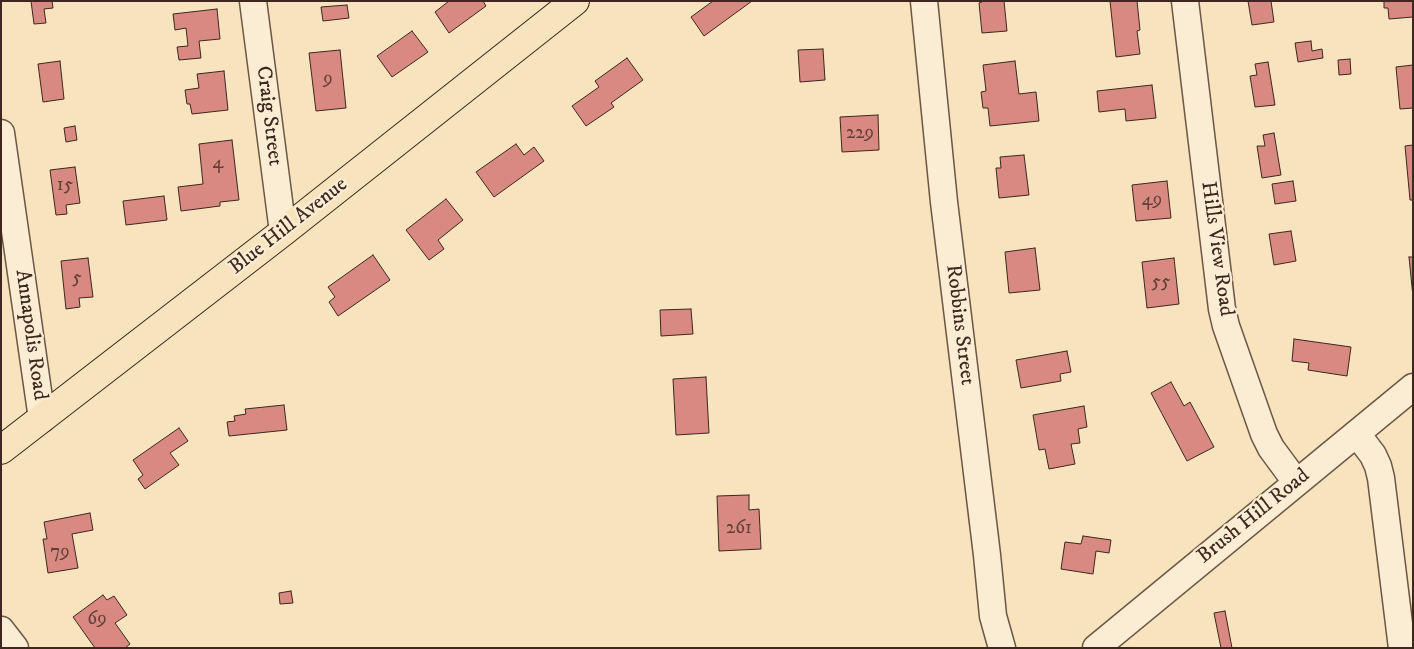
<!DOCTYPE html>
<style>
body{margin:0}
#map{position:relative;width:1414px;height:649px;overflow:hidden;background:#f7e3bd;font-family:"IM FELL DW Pica",serif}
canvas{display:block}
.frame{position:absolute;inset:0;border:2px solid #3d271e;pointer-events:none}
</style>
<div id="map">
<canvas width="1414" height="649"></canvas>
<div class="frame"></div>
</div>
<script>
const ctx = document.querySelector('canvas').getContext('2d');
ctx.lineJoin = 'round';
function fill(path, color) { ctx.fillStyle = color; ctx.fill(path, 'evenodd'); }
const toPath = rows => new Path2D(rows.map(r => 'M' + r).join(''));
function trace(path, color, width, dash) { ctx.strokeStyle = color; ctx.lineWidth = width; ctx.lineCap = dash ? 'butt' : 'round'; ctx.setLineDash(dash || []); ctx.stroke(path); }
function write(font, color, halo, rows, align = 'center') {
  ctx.font = font + ' "IM FELL DW Pica",serif'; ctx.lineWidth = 4.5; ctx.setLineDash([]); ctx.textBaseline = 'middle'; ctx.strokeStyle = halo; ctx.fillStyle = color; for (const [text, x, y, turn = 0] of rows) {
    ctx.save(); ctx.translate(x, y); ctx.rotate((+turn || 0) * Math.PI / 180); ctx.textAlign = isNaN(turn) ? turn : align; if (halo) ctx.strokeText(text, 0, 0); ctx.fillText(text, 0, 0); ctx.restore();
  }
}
const building = toPath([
 [31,1,52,1,53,8,44,9,46,23,34,24,31,1],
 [449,1,483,1,486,6,449,33,435,12,449,1],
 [713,1,752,1,704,36,691,17,713,1],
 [984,1,1004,1,1007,31,982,33,979,3,984,1],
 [1110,1,1137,1,1140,30,1137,31,1140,54,1116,57,1110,1],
 [1248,1,1271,1,1274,22,1252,25,1248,1],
 [1384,1,1413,1,1413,17,1389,19,1388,8,1384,8,1384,1],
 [347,5,349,18,323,21,321,7,347,5],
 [217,9,220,39,199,41,201,58,179,60,177,47,188,46,186,28,175,30,173,14,217,9],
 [412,31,428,52,392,77,377,56,412,31],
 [1311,41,1312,51,1322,49,1323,58,1298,62,1295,43,1311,41],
 [823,49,825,80,800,82,798,50,823,49],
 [340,50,346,108,316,111,309,53,340,50],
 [627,58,643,80,611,103,614,107,586,126,572,106,599,87,595,81,627,58],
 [1350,59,1351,74,1339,75,1338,60,1350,59],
 [60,61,64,99,43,102,38,64,60,61],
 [1015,61,1019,94,1036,92,1039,121,990,126,988,108,983,108,981,92,986,91,983,65,1015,61],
 [1268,62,1275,105,1255,107,1250,76,1257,75,1255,64,1268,62],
 [1413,65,1413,108,1400,109,1396,67,1413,65],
 [224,71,228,110,192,114,190,104,187,104,185,90,199,88,197,74,224,71],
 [1152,85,1156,118,1126,121,1125,109,1099,112,1097,91,1152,85],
 [878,115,879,150,842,152,840,117,878,115],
 [75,126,77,140,66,142,64,128,75,126],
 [1274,133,1281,175,1262,178,1257,146,1265,146,1263,135,1274,133],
 [232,140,239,200,220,202,220,206,181,211,178,187,203,184,199,144,232,140],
 [516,144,524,155,534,147,544,161,494,197,476,172,516,144],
 [1413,145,1413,200,1410,200,1405,146,1413,145],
 [1024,155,1029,195,999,198,996,168,1001,168,1000,157,1024,155],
 [75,167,80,203,66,205,67,214,56,215,50,170,75,167],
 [1167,181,1171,218,1136,221,1132,185,1167,181],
 [1293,181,1296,201,1275,204,1272,184,1293,181],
 [164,196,167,220,126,225,123,201,164,196],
 [446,199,463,220,438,240,444,249,429,260,406,230,446,199],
 [1291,231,1296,261,1274,265,1269,234,1291,231],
 [1035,248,1040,290,1009,293,1005,252,1035,248],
 [373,255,390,280,338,316,329,302,335,297,328,287,373,255],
 [1409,257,1413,257,1413,297,1409,257],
 [88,258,93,297,79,298,80,307,66,309,61,261,88,258],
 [1174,258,1179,304,1147,308,1142,262,1174,258],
 [691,309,693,334,661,336,660,310,691,309],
 [1294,339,1351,347,1347,376,1308,370,1309,363,1292,361,1294,339],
 [1067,351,1071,372,1060,374,1061,381,1021,388,1016,360,1067,351],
 [706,377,709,433,676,435,673,379,706,377],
 [1171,382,1184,406,1190,402,1214,447,1187,461,1151,393,1171,382],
 [284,405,287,430,229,436,227,422,235,421,234,416,246,414,245,409,284,405],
 [1084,406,1087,427,1078,429,1080,443,1071,444,1075,464,1049,469,1045,449,1039,450,1033,415,1084,406],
 [179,428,188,441,170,453,179,465,145,489,138,479,143,475,133,460,179,428],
 [749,495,749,510,759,509,761,549,719,551,717,496,749,495],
 [90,513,93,530,72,534,78,568,48,573,43,539,47,539,44,522,90,513],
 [1083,536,1111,540,1109,553,1096,551,1093,574,1061,569,1065,542,1081,544,1083,536],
 [291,591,293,603,280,604,279,593,291,591],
 [103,595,107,600,114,596,127,615,115,623,130,644,125,648,95,648,73,617,103,595],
 [1225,611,1232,648,1221,648,1214,613,1225,611]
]);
const minor = toPath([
 [253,1,283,232],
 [924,1,944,202,987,555,993,616,1002,648],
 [1185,1,1222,309,1226,326,1264,434,1271,448,1296,482],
 [1,133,42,419],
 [1357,434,1373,455,1378,466,1381,478,1402,648],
 [1,630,15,648],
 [1096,648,1413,387]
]);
const highway = toPath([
 [1,450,283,232,575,1]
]);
const numberNames = [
 ["9",328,80],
 ["229",860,134],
 ["4",218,164],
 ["15",65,186],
 ["49",1152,201],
 ["5",77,279],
 ["55",1161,283],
 ["261",739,529],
 ["79",60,553],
 ["69",97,620]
];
const streetNames = [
 ["Craig Street",268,116,83],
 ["Blue Hill Avenue",289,227,-38],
 ["Hills View Road",1216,249,82],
 ["Robbins Street",959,325,83],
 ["Annapolis Road",30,335,82],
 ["Brush Hill Road",1254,517,-39]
];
fill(building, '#d88981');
trace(building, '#3d271e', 1);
trace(minor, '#6c5646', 29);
trace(highway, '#3d271e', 30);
trace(minor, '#faedd4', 26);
trace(highway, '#f7e3bd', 28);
write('19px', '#644037', null, numberNames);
write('21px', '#3d271e', '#faedd4', streetNames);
</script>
